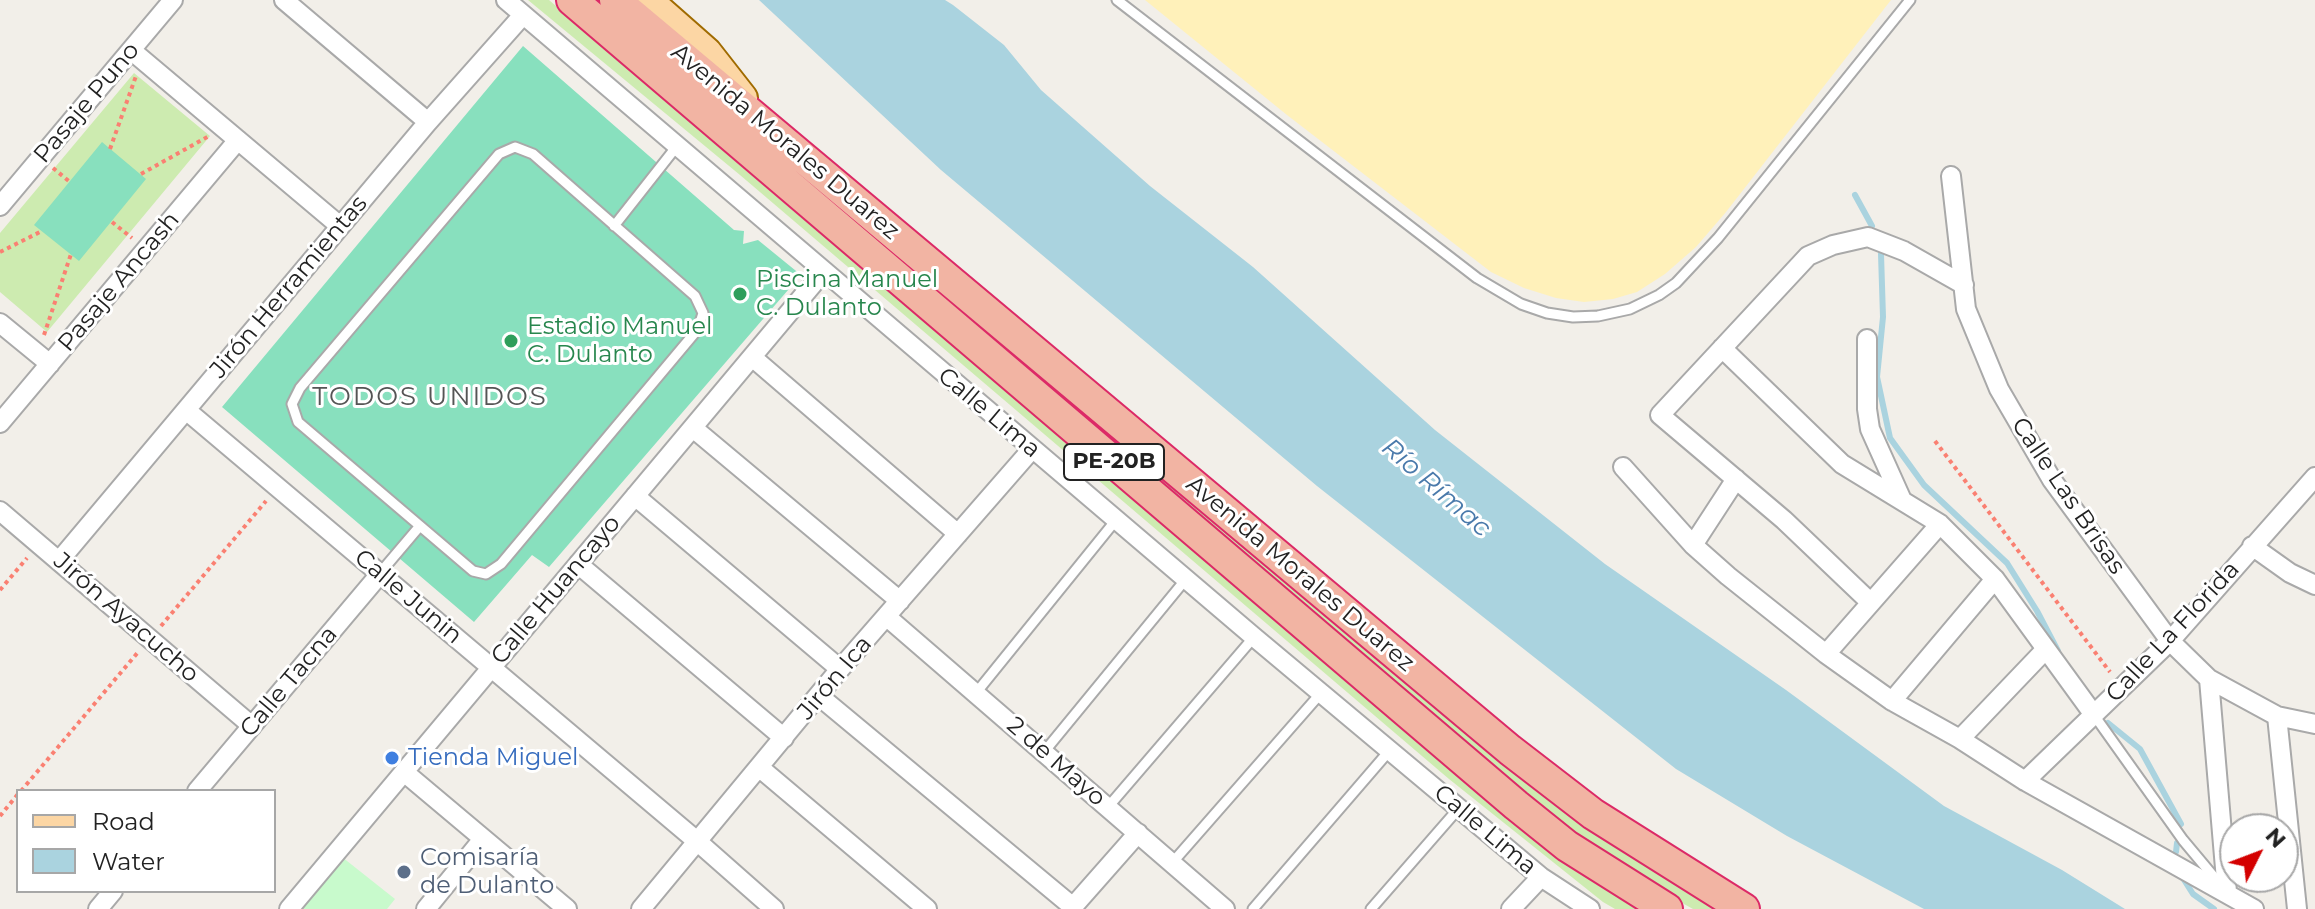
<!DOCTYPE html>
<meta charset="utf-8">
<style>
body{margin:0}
#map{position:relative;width:2315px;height:909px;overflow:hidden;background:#f2efe9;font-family:Montserrat,sans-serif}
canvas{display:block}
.legend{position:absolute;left:16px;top:789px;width:260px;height:104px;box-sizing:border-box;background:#fff;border:2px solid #a7a7a7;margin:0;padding:10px 14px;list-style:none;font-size:24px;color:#222}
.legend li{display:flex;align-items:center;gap:16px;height:40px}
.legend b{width:40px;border:2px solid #a7a7a7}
.north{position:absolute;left:2219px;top:813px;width:80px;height:80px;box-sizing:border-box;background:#fff;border:2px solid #a7a7a7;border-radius:50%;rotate:48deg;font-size:22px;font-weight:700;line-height:32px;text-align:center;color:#222}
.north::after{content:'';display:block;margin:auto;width:28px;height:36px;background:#d40000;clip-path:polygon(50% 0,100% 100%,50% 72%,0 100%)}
</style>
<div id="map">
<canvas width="2315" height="909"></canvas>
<ul class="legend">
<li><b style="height:10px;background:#fcd6a4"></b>Road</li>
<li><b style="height:22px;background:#aad3df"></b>Water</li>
</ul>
<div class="north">N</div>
</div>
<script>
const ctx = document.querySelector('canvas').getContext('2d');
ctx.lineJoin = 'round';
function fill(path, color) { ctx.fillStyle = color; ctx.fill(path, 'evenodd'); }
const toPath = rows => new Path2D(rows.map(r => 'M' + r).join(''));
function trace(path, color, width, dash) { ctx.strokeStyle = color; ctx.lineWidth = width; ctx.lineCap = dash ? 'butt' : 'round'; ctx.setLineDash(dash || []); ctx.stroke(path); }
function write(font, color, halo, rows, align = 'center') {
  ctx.font = font + ' Montserrat,sans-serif'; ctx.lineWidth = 6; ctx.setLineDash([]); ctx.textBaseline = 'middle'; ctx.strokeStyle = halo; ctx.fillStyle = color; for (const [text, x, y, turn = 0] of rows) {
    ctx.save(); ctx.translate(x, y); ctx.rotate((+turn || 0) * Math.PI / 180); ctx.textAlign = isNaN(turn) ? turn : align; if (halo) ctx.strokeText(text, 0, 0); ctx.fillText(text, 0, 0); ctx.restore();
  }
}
const grass = toPath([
 [528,0,549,0,791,209,1644,909,1615,909,1603,902,1449,779,740,175],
 [593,0,602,0,1726,909,1693,909,1675,899,1582,838,1470,749],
 [134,73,210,136,47,332,0,292,0,233]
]);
const sand = toPath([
 [1145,0,1891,0,1726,212,1696,247,1665,274,1637,292,1613,299,1584,302,1556,298,1524,288,1491,272,1287,115]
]);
const park = toPath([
 [342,857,395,899,387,909,299,909]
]);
const pitch = toPath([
 [523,46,734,230,744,231,743,244,758,240,801,275,549,567,532,555,474,622,222,407],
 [102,142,146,179,79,261,34,225]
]);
const water = toPath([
 [759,0,945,0,953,5,1004,45,1041,90,1150,186,1253,267,1435,430,1605,564,1786,690,1944,806,2062,870,2125,909,1924,909,1787,836,1676,769,1317,486,941,170]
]);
const stream = toPath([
 [1855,195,1872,226],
 [1881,254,1883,317,1877,377,1890,438,1924,485,2007,563,2037,611,2058,651],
 [2108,723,2140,749,2181,824],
 [2176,852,2177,843],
 [2181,875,2193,894,2214,909]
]);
const path = toPath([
 [110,149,136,76],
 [53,168,70,182],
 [141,174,209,136],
 [112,222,132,238],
 [0,252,42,231],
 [44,335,71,254],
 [1935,441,2110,672],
 [0,590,27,558],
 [161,626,266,501],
 [21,791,139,651],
 [0,816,18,794]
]);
const service = toPath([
 [1117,0,1477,278,1521,304,1547,313,1573,317,1598,316,1630,309,1659,295,1676,283,1718,238,1910,0],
 [515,147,533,154,695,296,703,313,698,329,501,564,486,574,473,571,298,422,292,404,300,388,499,154,515,147],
 [614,226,677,146],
 [380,573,419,527],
 [976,693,1116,520],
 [2094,715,2183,840,2219,883],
 [1044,752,1186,579],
 [1108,807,1254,637],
 [1172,863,1321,693],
 [1253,909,1390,750],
 [1371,909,1459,808]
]);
const minor = toPath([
 [284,0,428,122],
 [506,0,1254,637,1541,877,1590,909],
 [131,50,340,226],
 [1951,176,1966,309,1999,389,2052,480,2170,641,2209,679,2277,716,2315,724],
 [0,206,173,0],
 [0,323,50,364],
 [1867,339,1867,409,1870,429,1901,498],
 [1722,348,1842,464,1940,524,1995,579,2046,649,1960,739],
 [752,357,958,534],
 [186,410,698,842,774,909],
 [0,423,238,140],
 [693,428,900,601],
 [1623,467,1693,545,1728,576,1826,654,1892,701,1960,739,2025,781,2254,909],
 [635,496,840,669],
 [0,511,252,726],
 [1693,545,1736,479],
 [2252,546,2290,573,2315,585],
 [59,561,428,122,523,15],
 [578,564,784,738],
 [1870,602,1784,520,1660,415,1808,256,1833,245,1868,237,1904,251,1964,285],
 [887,617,1225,909],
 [2046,649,2094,715],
 [1826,654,1940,524],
 [2209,679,2227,892],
 [819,696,1073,907],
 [1892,701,1995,579],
 [2277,716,2297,909],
 [760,768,927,909],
 [404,772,567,909],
 [2025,781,2170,641,2315,477],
 [197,791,380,574],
 [98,909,113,891],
 [289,909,823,272],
 [426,909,483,839],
 [641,909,840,669,1032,449],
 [1071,909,1138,833],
 [1511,909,1541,877]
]);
const primary = toPath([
 [648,0,707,52,743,98]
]);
const trunk = toPath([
 [572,0,1516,805,1567,846,1667,909],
 [615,0,1510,750,1593,814,1744,909]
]);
const markers = [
 [740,294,8,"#2e9e5b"],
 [511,341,8,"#2e9e5b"],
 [392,758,8,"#3f7fe0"],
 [404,872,8,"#5c6f8a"]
];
const shields = [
 [1114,462,100]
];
const shieldNames = [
 ["PE-20B",1114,462]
];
const streetNames = [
 ["Pasaje Puno",87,103,-50],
 ["Avenida Morales Duarez",785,142,40],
 ["Pasaje Ancash",119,282,-50],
 ["Jirón Herramientas",289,287,-50],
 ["Calle Lima",989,413,40],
 ["Calle Las Brisas",2068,496,56],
 ["Avenida Morales Duarez",1300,574,40],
 ["Calle Huancayo",556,590,-50],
 ["Calle Junin",408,597,40],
 ["Jirón Ayacucho",126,618,41],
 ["Calle La Florida",2173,632,-47],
 ["Jirón Ica",835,678,-50],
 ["Calle Tacna",289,682,-50],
 ["2 de Mayo",1056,762,41],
 ["Calle Lima",1485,830,40]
];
const leisureNames = [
 ["Piscina Manuel",756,280],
 ["C. Dulanto",756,308],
 ["Estadio Manuel",527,327],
 ["C. Dulanto",527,355]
];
const shopNames = [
 ["Tienda Miguel",408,758]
];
const serviceNames = [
 ["Comisaría",420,858],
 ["de Dulanto",420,886]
];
const neighbourhoodNames = [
 ["TODOS UNIDOS",430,397]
];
const waterNames = [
 ["Río Rímac",1436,488,41]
];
fill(grass, '#cdebb0');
fill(sand, '#fff1ba');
fill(park, '#c8facc');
fill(pitch, '#88e0be');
fill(water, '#aad3df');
trace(stream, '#aad3df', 6);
trace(service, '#a9a9a9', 13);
trace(minor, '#a9a9a9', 22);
trace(primary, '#a06b00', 32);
trace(trunk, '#dc2a67', 34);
trace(path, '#fa8072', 4, [4, 4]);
trace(service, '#fff', 9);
trace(minor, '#fff', 18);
trace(primary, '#fcd6a4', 28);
trace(trunk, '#f2b4a3', 30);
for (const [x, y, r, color] of markers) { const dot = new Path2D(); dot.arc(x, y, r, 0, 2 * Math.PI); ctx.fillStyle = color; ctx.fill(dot); trace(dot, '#fff', 3); }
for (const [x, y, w] of shields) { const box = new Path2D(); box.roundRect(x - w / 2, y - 18, w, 36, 6); ctx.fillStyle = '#fff'; ctx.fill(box); trace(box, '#222', 2); }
write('bold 22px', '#222', null, shieldNames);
write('24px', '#222', '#fff', streetNames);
write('24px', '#27864d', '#fff', leisureNames, 'left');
write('24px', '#366cbe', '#fff', shopNames, 'left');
write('24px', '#4e5e75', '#fff', serviceNames, 'left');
ctx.letterSpacing = '2px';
write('26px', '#555', '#fff', neighbourhoodNames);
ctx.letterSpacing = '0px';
write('italic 26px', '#4a7aab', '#fff', waterNames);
</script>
